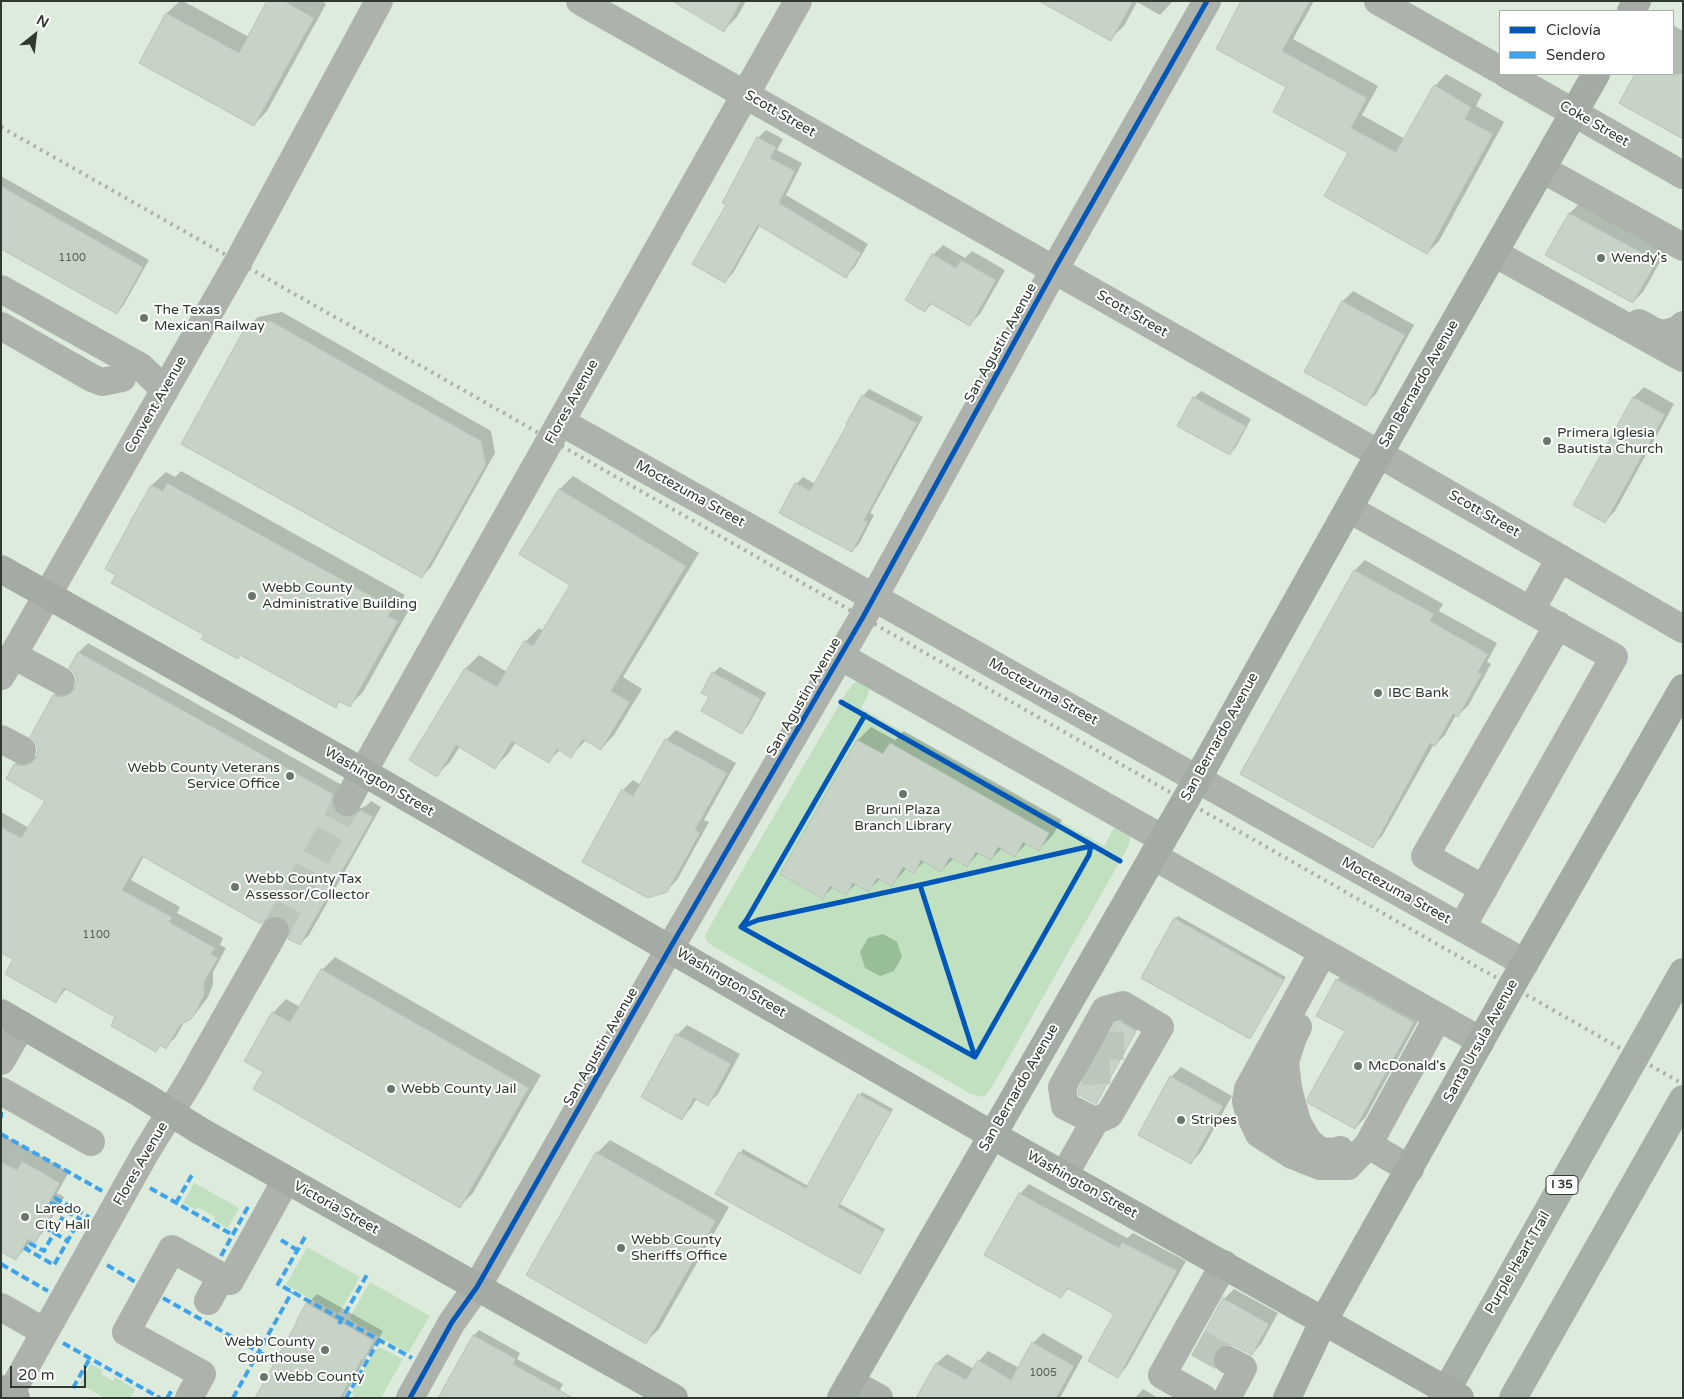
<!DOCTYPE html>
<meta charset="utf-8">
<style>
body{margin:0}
#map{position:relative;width:1684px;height:1399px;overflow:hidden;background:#ddebdd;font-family:"Varela Round",sans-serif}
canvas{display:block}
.frame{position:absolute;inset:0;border:2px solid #2f392f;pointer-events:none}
.legend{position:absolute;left:1499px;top:10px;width:175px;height:65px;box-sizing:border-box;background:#fff;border:1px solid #acb0ac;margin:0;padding:6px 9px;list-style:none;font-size:15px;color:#2f392f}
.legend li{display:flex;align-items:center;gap:10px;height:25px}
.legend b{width:25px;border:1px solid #acb0ac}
.north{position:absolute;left:10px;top:10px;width:50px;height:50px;-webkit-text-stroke:4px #fff;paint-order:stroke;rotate:29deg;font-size:14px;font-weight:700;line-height:20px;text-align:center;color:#2f392f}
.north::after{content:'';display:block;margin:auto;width:18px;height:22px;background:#2f392f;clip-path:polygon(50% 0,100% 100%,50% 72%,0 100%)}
.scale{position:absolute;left:10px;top:1366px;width:76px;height:22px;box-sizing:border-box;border:2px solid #2f392f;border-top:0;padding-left:6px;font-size:15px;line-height:18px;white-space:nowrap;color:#2f392f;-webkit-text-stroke:4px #fff;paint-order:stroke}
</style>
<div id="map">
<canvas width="1684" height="1399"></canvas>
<div class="frame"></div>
<ul class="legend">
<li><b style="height:6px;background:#0057b8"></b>Ciclovía</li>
<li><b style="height:6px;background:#3ea3eb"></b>Sendero</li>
</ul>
<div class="north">N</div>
<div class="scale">20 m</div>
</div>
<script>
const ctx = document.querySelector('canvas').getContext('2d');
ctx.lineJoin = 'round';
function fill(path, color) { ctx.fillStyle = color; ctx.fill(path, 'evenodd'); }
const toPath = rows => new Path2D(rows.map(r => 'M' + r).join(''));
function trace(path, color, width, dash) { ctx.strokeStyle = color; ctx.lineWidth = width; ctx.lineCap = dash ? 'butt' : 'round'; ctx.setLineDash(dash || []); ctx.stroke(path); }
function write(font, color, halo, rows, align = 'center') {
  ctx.font = font + ' "Varela Round",sans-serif'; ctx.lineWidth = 4; ctx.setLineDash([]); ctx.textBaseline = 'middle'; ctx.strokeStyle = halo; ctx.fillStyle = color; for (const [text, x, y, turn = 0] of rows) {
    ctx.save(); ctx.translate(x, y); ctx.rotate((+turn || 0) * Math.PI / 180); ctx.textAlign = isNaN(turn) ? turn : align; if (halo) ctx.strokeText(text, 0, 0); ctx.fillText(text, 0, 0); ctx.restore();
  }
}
const green = toPath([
 [859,682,869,689,868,695,861,708,1104,846,1112,831,1115,828,1131,836,1128,847,999,1075,986,1095,980,1097,971,1094,711,945,706,940,705,936,714,919,846,693,854,683],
 [194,1183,239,1208,228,1228,214,1220,215,1217,198,1207,196,1210,183,1203],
 [307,1247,360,1277,340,1312,337,1313,286,1285],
 [370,1282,430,1316,408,1353,352,1321,350,1317],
 [381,1348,403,1359,381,1398,355,1398,352,1392,354,1388,376,1349],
 [91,1364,103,1371,101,1374,113,1381,115,1377,135,1389,130,1398,105,1398,80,1384]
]);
const water = toPath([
 [883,934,897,942,902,957,894,971,880,976,865,968,860,952,868,938]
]);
const shadow = toPath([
 [180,1,183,1,249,37,269,1,321,1,326,4,267,111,254,125,140,62,167,13],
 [674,1,746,1,737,17,724,30],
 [1041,1,1173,1,1160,15,1137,2,1124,26,1110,39],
 [1243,1,1314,1,1293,39,1378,86,1362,115,1405,139,1435,86,1446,74,1482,94,1476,106,1504,122,1439,241,1427,253,1349,152,1288,87],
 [1673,25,1683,31,1683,137,1621,103,1637,74,1673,74],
 [766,130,783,139,777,150,802,163,786,195,868,244,854,268,846,276,760,225,733,273,725,281,728,205,758,138],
 [1,176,149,260,123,306,117,312,1,247],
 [1580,203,1666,251,1643,292,1633,302,1547,254,1570,213],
 [943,245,965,258,972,251,1005,270,980,314,970,324,933,303,925,310,933,255],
 [1353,291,1414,325,1376,394,1366,404,1306,371,1343,301],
 [282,312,491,431,495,453,431,567,421,577,247,327,258,317],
 [1644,387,1674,404,1615,511,1605,521,1574,504,1634,397],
 [869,389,923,417,870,513,874,515,859,544,852,551,781,512,796,484,803,477,815,484,863,396],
 [1201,391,1251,419,1236,447,1230,453,1194,398],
 [181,471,405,595,401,602,410,608,363,692,350,705,341,701,335,706,205,634,107,569,152,485,166,472,175,477],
 [573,476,699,553,623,677,642,689,614,735,601,749,586,740,571,756,560,750,548,761,516,742,508,754,495,767,460,746,450,762,437,775,411,759,466,668,479,655,507,672,525,642,539,628,543,631,572,585,560,489],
 [1365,560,1443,604,1439,611,1497,643,1487,662,1491,664,1468,706,1458,715,1456,715,1445,735,1435,745,1434,744,1382,836,1372,846,1355,570],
 [88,643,342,785,358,809,366,806,371,801,381,807,309,935,300,944,292,931,290,923,283,916,144,856,131,880,180,907,177,913,223,938,220,945,226,948,213,972,213,984,208,997,200,1008,190,1018,185,1021,175,1038,165,1047,161,1045,156,1050,117,1017,67,988,56,1001,15,959,1,951,1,812,29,828,47,801,15,764,25,755,33,757,37,755,54,695,64,686,72,688,76,686,78,680,75,672,70,667,79,652],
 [720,667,766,693,748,726,741,732,711,697,713,673],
 [871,727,895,740,904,731,1062,820,1052,836,1039,849,1027,843,1015,855,1002,848,991,859,979,853,967,865,954,858,941,871,925,861,913,872,907,868,892,884,881,878,868,891,856,884,846,893,834,886,823,897,782,874,858,740],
 [676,730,736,763,704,820,709,822,677,880,666,891,623,790,633,780,641,785,666,740],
 [1178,916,1286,977,1250,1037,1175,919],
 [335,957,541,1075,473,1193,460,1206,264,1071,273,1013,286,999,300,1007,322,970],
 [1347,970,1423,1012,1365,1118,1355,1128,1346,1031,1337,980],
 [1124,1020,1138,1028,1098,1099,1116,1024,1120,1021],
 [687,1025,740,1054,718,1094,708,1104,697,1098,691,1108,682,1118,677,1035],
 [1181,1067,1232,1096,1201,1152,1191,1162,1171,1077],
 [862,1092,893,1109,840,1204,885,1229,862,1270,717,1193,743,1149,808,1186],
 [1,1134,69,1172,57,1193,64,1197,44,1231,35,1241,31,1239,26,1248,16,1258,1,1250],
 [610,1140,729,1207,659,1329,646,1342,597,1153],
 [1029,1184,1127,1238,1133,1233,1186,1261,1127,1366,1118,1376,1115,1314,1069,1288,1061,1296,1020,1194],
 [1234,1289,1278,1313,1261,1344,1252,1354,1235,1345,1227,1343,1223,1344,1222,1350,1224,1357,1214,1366,1193,1355,1224,1299],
 [317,1294,383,1331,373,1349,368,1354,343,1398,255,1398,307,1304],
 [479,1330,520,1353,517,1359,563,1384,558,1394,439,1397,474,1335],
 [1043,1333,1083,1356,1060,1398,918,1398,937,1363,947,1354,974,1369,979,1361,988,1351,1019,1368,1033,1343],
 [1143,1389,1158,1398,1135,1398]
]);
const building = toPath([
 [267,1,284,1,314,18,254,126,139,63,166,13,239,53,267,1],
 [672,1,741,1,724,32,672,1],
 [1039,1,1133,1,1111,41,1039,1],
 [1241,1,1310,1,1282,51,1367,98,1351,128,1396,152,1434,85,1471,107,1465,119,1493,134,1427,254,1324,196,1348,153,1273,112,1286,87,1216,49,1241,1],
 [1635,74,1683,74,1683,139,1619,103,1635,74],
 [757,137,776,147,770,158,795,171,779,203,861,253,846,278,758,225,725,283,692,264,726,205,722,203,757,137],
 [1,186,143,267,117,314,1,249,1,186],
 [1569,213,1657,261,1633,303,1545,255,1569,213],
 [932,254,956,268,961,260,996,280,970,326,930,303,925,312,905,300,932,254],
 [1342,301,1405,335,1366,406,1304,372,1342,301],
 [271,321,481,441,486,464,422,578,181,444,246,326,271,321],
 [862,395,917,423,864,520,868,522,852,552,779,513,795,483,810,491,847,425,846,424,862,395],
 [1193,397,1246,426,1230,455,1177,426,1193,397],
 [1633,397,1665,415,1605,523,1573,505,1633,397],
 [167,483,393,608,388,616,398,621,350,707,339,701,336,708,240,655,238,659,201,639,204,635,111,583,116,575,105,569,134,515,151,485,163,491,167,483],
 [559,489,686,566,611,691,630,702,601,750,583,739,571,758,557,749,549,763,512,741,495,769,456,745,437,777,409,760,465,668,497,687,524,641,533,646,570,585,519,554,559,489],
 [1354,570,1434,614,1430,621,1488,654,1478,672,1482,674,1458,717,1453,714,1435,746,1430,743,1373,848,1240,774,1354,570],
 [78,652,333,794,331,803,334,811,339,816,348,818,356,815,361,810,373,817,300,945,288,939,291,931,289,924,282,917,274,915,268,917,261,924,142,856,122,890,172,917,169,922,215,948,211,954,218,958,204,982,204,995,195,1014,191,1019,180,1025,166,1049,160,1045,156,1052,111,1026,115,1017,64,988,56,1003,5,974,13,959,1,953,1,827,21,838,45,801,6,779,14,764,23,766,31,763,36,758,38,749,35,741,30,737,53,695,62,697,70,694,74,689,77,680,74,672,69,668,78,652],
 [712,672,761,699,742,734,701,711,709,697,701,693,712,672],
 [665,739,727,773,695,830,700,833,667,892,648,898,582,862,622,789,633,796,665,739],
 [857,740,883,754,890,743,1049,833,1039,851,1023,842,1015,857,998,847,991,860,976,852,967,867,950,857,941,872,921,860,914,874,903,867,892,886,877,878,869,892,853,883,846,895,830,886,823,899,780,874,857,740],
 [1174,918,1284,980,1250,1039,1141,978,1174,918],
 [321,969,529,1088,460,1208,253,1089,263,1072,244,1061,272,1012,290,1022,321,969],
 [1336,979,1414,1022,1355,1129,1308,1103,1307,1099,1345,1031,1316,1016,1336,979],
 [1121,1022,1136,1031,1096,1104,1079,1095,1078,1090,1115,1023,1121,1022],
 [676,1034,731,1064,708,1106,694,1098,682,1120,641,1097,676,1034],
 [1170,1076,1223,1106,1191,1164,1138,1135,1170,1076],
 [858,1094,891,1112,838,1207,883,1232,860,1274,715,1194,739,1152,806,1188,858,1094],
 [596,1152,716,1221,646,1344,526,1275,596,1152],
 [22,1161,60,1183,48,1204,55,1208,44,1227,35,1243,28,1239,16,1260,1,1252,1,1162,17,1170,22,1161],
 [1019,1193,1119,1248,1122,1242,1177,1271,1118,1378,1088,1361,1114,1314,1067,1288,1061,1298,984,1255,1019,1193],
 [1223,1298,1269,1324,1252,1355,1235,1346,1227,1344,1220,1347,1214,1353,1212,1361,1215,1368,1192,1355,1223,1298],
 [306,1303,374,1341,363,1360,362,1359,340,1398,255,1398,297,1322,296,1322,306,1303],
 [473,1335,516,1359,513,1364,573,1398,438,1398,473,1335],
 [1032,1342,1074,1366,1056,1398,916,1398,936,1363,966,1380,978,1360,1011,1380,1032,1342]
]);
const minorTunnel = toPath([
 [275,931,347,802],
 [1096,1045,1128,1046],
 [1082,1071,1115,1070],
 [1198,1343,1228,1360]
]);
const minor = toPath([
 [580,1,1379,454,1683,629],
 [1378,1,1500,70],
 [1506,74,1683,175],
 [1542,169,1683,247],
 [1494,253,1683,358],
 [1,289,141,367,165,390],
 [1639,323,1655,332,1664,334,1680,329,1683,325],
 [1,326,92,378,102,382,122,378],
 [561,422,1525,963],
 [1349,509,1614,657,1462,927],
 [1531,610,1560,558],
 [13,655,61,681],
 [840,656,1163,839],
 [1,676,238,262,379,1],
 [1,739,22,750],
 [347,802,363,772,798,1],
 [1153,856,1481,1041],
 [1484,889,1425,856,1558,625],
 [1323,952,1248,1089,1246,1101,1249,1113,1259,1134,1292,1155,1320,1166,1348,1166,1368,1145,1438,1017],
 [1298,1027,1293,1037,1285,1062,1288,1088,1297,1122,1308,1141,1320,1151,1337,1152,1340,1150],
 [1279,1060,1272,1074,1267,1088,1266,1105,1271,1118,1287,1134],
 [1,1061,22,1025],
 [1,1091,91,1142],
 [1368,1145,1410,1169],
 [1064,1175,1095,1121,1109,1115,1160,1027,1123,1005,1105,1010,1062,1087,1065,1106,1095,1121],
 [208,1301,221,1277],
 [1,1307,45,1332],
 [850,1382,879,1398],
 [8,1398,146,1152,191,1079,275,931],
 [189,1398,202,1374,126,1332,172,1249,230,1281,286,1180],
 [410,1398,452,1322,477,1287,670,948,863,617,1054,270,1207,1],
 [1203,1398,1162,1375,1224,1264],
 [1227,1398,1243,1368,1228,1360]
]);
const major = toPath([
 [1631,11,1637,1],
 [1,569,363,772,992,1135,1366,1345],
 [1,1013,141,1094,202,1132,674,1398],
 [1,1389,16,1398],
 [841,1398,1185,801,1379,454,1596,74],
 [1287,1398,1324,1320,1511,987,1683,688]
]);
const highway = toPath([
 [1442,1398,1683,972],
 [1513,1398,1683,1099]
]);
const rail = toPath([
 [1,127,1683,1084]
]);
const majorBridge = toPath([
 [1366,1345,1460,1398]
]);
const quiet = toPath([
 [1,1112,1,1118],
 [1,1134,104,1192],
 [150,1188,233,1235],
 [176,1203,193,1173],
 [66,1211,80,1219,54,1265,26,1249,29,1243,44,1251,66,1211,52,1203,55,1198,89,1217],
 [44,1227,68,1241],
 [305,1237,278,1284,412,1358],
 [281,1240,297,1250],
 [221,1256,249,1205],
 [1,1264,48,1291],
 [107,1265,137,1283],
 [163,1298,275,1361],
 [339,1324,368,1273],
 [63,1343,160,1398],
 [73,1388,90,1358],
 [167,1398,172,1390],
 [233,1398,292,1292],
 [346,1398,379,1340]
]);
const cycleway = toPath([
 [841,702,1120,861],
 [1091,846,1089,855,975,1057,741,927,758,920,920,885,1091,846],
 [920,885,975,1057],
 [741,927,747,919,865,715],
 [410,1398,452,1322,477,1287,670,948,863,617,1054,270,1207,1]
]);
const markers = [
 [1601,258,5,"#6c776c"],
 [144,318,5,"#6c776c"],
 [1547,441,5,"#6c776c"],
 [252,596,5,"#6c776c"],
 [1378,693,5,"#6c776c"],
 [290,776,5,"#6c776c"],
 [903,794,5,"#6c776c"],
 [235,887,5,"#6c776c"],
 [1358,1066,5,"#6c776c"],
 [391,1089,5,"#6c776c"],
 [1181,1120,5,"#6c776c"],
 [25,1217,5,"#6c776c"],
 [621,1248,5,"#6c776c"],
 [325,1350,5,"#6c776c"],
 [264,1377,5,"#6c776c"]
];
const numberNames = [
 ["1100",72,258],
 ["1100",96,935],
 ["1005",1043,1373]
];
const shields = [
 [1562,1185,32]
];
const shieldNames = [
 ["I 35",1562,1185]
];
const streetNames = [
 ["Scott Street",780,114,30],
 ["Coke Street",1594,124,30],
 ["Scott Street",1132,314,30],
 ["San Agustin Avenue",1001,343,-61],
 ["San Bernardo Avenue",1419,384,-60],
 ["Flores Avenue",572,402,-61],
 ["Convent Avenue",156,405,-60],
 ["Moctezuma Street",690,494,29],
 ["Scott Street",1484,514,30],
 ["Moctezuma Street",1043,692,29],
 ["San Agustin Avenue",804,697,-60],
 ["San Bernardo Avenue",1220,737,-61],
 ["Washington Street",379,782,30],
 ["Moctezuma Street",1396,891,29],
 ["Washington Street",731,983,30],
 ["Santa Ursula Avenue",1481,1041,-61],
 ["San Agustin Avenue",601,1047,-60],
 ["San Bernardo Avenue",1019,1088,-60],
 ["Flores Avenue",141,1164,-60],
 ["Washington Street",1082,1185,29],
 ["Victoria Street",336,1208,29],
 ["Purple Heart Trail",1518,1263,-60]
];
const poiNames = [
 ["Wendy's",1611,258],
 ["The Texas",154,310],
 ["Mexican Railway",154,326],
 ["Primera Iglesia",1557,433],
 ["Bautista Church",1557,449],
 ["Webb County",262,588],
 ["Administrative Building",262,604],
 ["IBC Bank",1388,693],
 ["Webb County Veterans",280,768,"right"],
 ["Service Office",280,784,"right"],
 ["Bruni Plaza",903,810,"center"],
 ["Branch Library",903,826,"center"],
 ["Webb County Tax",245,879],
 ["Assessor/Collector",245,895],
 ["McDonald's",1368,1066],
 ["Webb County Jail",401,1089],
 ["Stripes",1191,1120],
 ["Laredo",35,1209],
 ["City Hall",35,1225],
 ["Webb County",631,1240],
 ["Sheriffs Office",631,1256],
 ["Webb County",315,1342,"right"],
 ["Courthouse",315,1358,"right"],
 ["Webb County",274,1377]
];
fill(green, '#c0e0c0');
fill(water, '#98be98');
fill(shadow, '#0003');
fill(building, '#c8d3c8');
trace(building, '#b9c3b9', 1);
trace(minorTunnel, '#bac7ba', 28, [28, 14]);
trace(minor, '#adb2ad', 28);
trace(major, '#a4aba4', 28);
trace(highway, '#a7b0a7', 28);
trace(rail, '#aab0aa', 4, [2.5, 5]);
trace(majorBridge, '#a4aba4', 28);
trace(quiet, '#3ea3eb', 4, [8, 4]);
trace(cycleway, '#0057b8', 5);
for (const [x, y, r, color] of markers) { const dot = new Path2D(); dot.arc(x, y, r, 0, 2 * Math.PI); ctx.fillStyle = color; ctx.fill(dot); trace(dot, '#fff', 2); }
write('11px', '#556055', null, numberNames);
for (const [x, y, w] of shields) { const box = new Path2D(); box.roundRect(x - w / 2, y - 9.5, w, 19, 4); ctx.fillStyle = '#fff'; ctx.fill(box); trace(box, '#2f392f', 1); }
write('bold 12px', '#2f392f', null, shieldNames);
write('14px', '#2f392f', '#fff', streetNames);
write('14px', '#2f392f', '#fff', poiNames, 'left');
</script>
